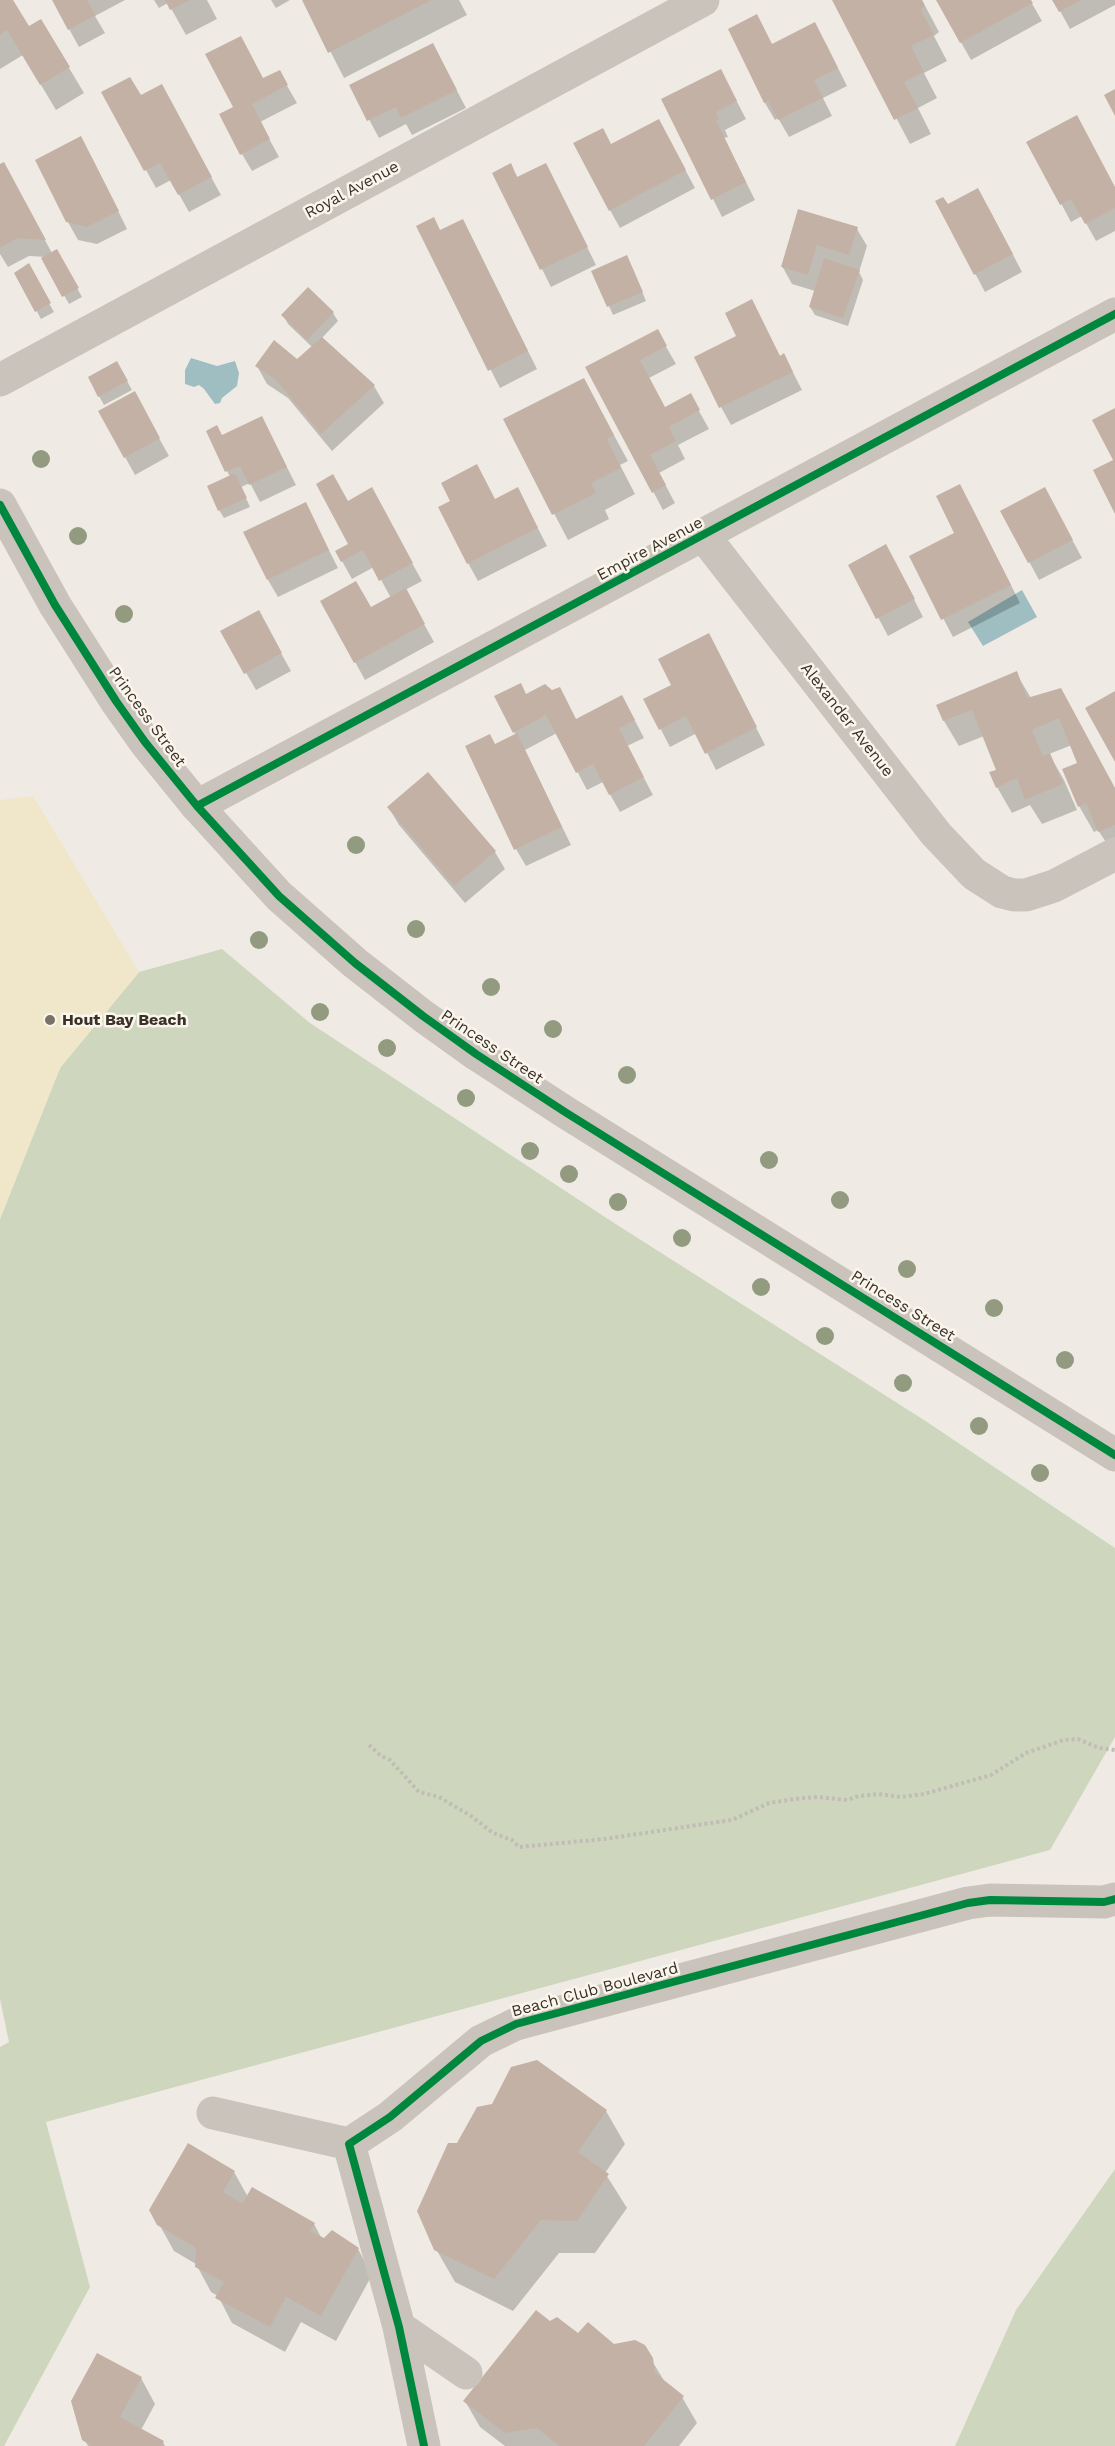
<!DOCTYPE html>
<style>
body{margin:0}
canvas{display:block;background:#efebe4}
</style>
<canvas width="1115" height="2446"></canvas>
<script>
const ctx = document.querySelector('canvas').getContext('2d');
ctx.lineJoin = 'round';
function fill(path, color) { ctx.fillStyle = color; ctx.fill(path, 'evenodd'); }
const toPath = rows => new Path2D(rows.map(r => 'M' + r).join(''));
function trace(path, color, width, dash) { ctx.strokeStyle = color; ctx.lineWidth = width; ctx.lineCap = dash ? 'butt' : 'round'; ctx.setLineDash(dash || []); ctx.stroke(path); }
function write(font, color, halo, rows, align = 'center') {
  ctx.font = font + ' "Work Sans",sans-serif'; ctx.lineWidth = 5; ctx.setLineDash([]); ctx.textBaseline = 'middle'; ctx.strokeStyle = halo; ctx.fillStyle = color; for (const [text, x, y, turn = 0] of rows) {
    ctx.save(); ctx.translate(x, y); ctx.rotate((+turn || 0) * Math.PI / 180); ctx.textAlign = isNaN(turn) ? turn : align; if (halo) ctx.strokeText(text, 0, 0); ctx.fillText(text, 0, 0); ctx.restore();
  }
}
const green = toPath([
 [222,949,310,1023,611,1221,924,1420,1115,1548,1115,1737,1050,1850,46,2122,90,2287,4,2446,0,2446,0,2047,9,2042,0,1999,0,1219,60,1068,139,972],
 [1115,2169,1115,2446,955,2446,1016,2310]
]);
const sand = toPath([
 [33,796,139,972,60,1068,0,1219,0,800]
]);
const water = toPath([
 [191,358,217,366,235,361,239,373,237,386,222,398,220,403,215,404,204,389,199,385,194,387,185,384,185,370],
 [1022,590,1037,617,983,646,968,622]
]);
const shadow = toPath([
 [0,0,11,0,28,29,41,21,84,93,56,110,23,55,0,69],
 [53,0,125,0,95,16,105,33,79,47],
 [154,0,207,0,217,19,186,35,168,3,159,8],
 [271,0,290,0,276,8],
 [304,0,459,0,467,15,344,78],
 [834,0,922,0,939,32,934,36,947,61,924,73,937,98,918,108,931,134,910,144],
 [937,0,1030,0,1042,21,971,60],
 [1054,0,1115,0,1115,5,1070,29],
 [730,30,772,45,825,42,847,86,823,98,832,116,789,137,778,118,775,120,765,103],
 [442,62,466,108,412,135,406,124,379,138,351,86],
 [721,71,746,119,725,130,728,137,724,138,755,200,722,217,663,99],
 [279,72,297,103,260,122,279,157,252,171,242,154,235,107,264,80],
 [103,93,140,97,171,104,221,195,189,212,171,180,156,188],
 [668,138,695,188,620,228,610,210],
 [1028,142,1115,188,1115,231,1096,241,1082,216,1071,222],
 [91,156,127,229,97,244,78,240,68,222],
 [510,165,518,178,546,165,596,265,551,287,494,173],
 [0,166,13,182,52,253,56,251,82,297,69,304,43,259,46,257,29,256,8,267,0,254],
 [937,202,947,206,988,207,1022,272,985,292],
 [799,211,857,229,867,246,859,272,863,280,848,326,815,315,810,307,815,291,792,284,782,266],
 [463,221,537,369,500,388,418,227,440,232],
 [631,265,646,301,613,315,593,271],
 [28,266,54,312,41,319,16,273],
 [752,301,780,357,784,355,802,390,731,425,721,407,738,337],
 [333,313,338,321,322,338,374,386,384,403,332,451,288,398,267,384,257,366,297,361,312,347,288,324,283,315],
 [657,331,676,364,649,378,665,409,690,395,709,429,678,445,685,459,659,473,675,503,663,510,587,368],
 [117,363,132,390,104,405,99,396],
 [584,380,628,461,620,465,635,494,605,510,609,519,568,540,505,420],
 [144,411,169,456,135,475,125,457],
 [262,418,296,485,260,502,250,483,241,487,250,507,224,518,219,510,230,477,208,432,222,437],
 [495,501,527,507,547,546,478,581,468,563],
 [347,502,381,507,422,581,405,590,434,642,365,680,322,602,370,609,391,598,374,567,352,579,337,552,350,545],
 [305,503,338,568,278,597,268,580],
 [970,504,1020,603,953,637,911,557,956,533],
 [1054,506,1082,558,1039,580,1002,511],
 [896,564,923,617,888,636,850,565],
 [258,612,291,671,256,690,222,631],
 [718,653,765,745,716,770,697,733,670,747,645,699,673,685],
 [1016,673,1031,698,1061,690,1115,789,1115,856,1098,830,1094,832,1079,806,1079,764,1072,745,1049,754,1064,780,1077,810,1042,824,1030,805,1012,813,997,787,998,771,984,736,959,746,944,721,938,705],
 [527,696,577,721,632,715,644,738,627,746,653,795,620,812,603,782,587,790,557,733,525,750,571,845,526,866,516,849,495,745,516,735,496,697],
 [389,808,495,852,505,869,465,903,399,825],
 [536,2062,606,2111,625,2144,605,2173,627,2208,595,2253,559,2253,513,2311,455,2282,436,2249,458,2145],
 [234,2172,248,2197,314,2224,322,2239,358,2249,372,2275,336,2341,301,2322,285,2352,232,2323,218,2296,211,2292,196,2264,174,2251,159,2224],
 [578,2336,651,2359,666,2384,682,2397,697,2423,679,2446,505,2446,480,2427,465,2401],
 [141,2378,155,2404,141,2430,163,2442,165,2446,88,2446,84,2439]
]);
const building = toPath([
 [0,0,13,0,29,26,41,19,70,67,40,85,7,30,0,35],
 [52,0,87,0,96,15,68,30],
 [165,0,190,0,170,10],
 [302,0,432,0,328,53],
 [832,0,922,0,925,6,921,10,934,35,911,46,924,72,904,82,918,108,894,120],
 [936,0,1031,0,1033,3,960,43],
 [1052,0,1082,0,1059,12],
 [757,14,772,44,815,22,838,68,814,80,823,98,778,120,768,101,764,103,728,29],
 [241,36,263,78,280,70,288,85,252,104,270,139,240,155,219,114,233,107,205,54],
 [433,43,457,90,401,118,396,107,367,121,349,85],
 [721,69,737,101,716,112,719,119,716,120,746,182,711,200,661,99],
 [130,77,141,95,162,84,212,177,178,195,160,163,144,171,101,92],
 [1115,89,1115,116,1104,95],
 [1077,115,1115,187,1115,208,1085,224,1071,199,1060,205,1026,142],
 [659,119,686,170,609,211,573,143,603,128,611,144],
 [81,136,119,211,87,227,66,222,35,160],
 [4,162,46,240,18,238,0,248,0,164],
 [511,163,517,177,546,163,588,247,540,270,492,173],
 [978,188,1013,254,974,275,935,201,943,197,948,204],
 [798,209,858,227,849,255,817,245,808,275,781,267],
 [434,217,440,230,463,219,528,351,488,371,416,226],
 [57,249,79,288,62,297,41,258],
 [627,255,643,292,607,307,591,271],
 [824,258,860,270,843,318,809,307],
 [29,263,51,303,35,312,14,273],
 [308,287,334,312,307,340,281,315],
 [752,299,780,356,784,353,793,372,719,408,694,357,736,336,725,313],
 [658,329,667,346,640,360,665,407,691,393,700,410,669,427,676,441,650,455,666,485,652,493,585,367],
 [322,337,375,385,321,434,276,380,255,366,274,340,297,359],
 [117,361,128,381,98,397,88,377],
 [584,378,614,435,607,439,621,468,591,483,596,493,552,515,503,419],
 [135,391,160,438,124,458,98,411],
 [1115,408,1115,514,1093,470,1113,460,1092,420],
 [262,416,287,467,249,485,240,466,225,472,206,431,217,425,222,435],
 [477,464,495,499,518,487,538,528,467,564,438,507,450,501,441,483],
 [235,473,247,498,218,511,207,486],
 [333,474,348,501,372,487,413,563,379,581,363,550,341,562,335,551,348,544,316,484],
 [960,484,1011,585,941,620,909,556,954,533,936,496],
 [1045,487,1073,540,1028,563,1000,511],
 [306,502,329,550,267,580,243,532],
 [886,544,915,599,876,619,848,565],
 [356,581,371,607,406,588,425,624,354,663,320,601],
 [259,610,282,653,244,674,220,631],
 [709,633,757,727,705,754,686,716,659,730,643,699,671,685,658,659],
 [1017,671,1027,698,1061,688,1115,788,1115,825,1098,832,1086,803,1078,807,1062,769,1077,763,1059,718,1032,730,1043,756,1050,753,1063,784,1025,800,1017,778,996,788,989,772,996,770,972,710,943,721,936,705],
 [521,683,526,694,545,684,552,690,560,687,576,719,622,695,635,720,619,728,644,777,609,795,593,764,576,773,546,715,513,733,494,696],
 [1115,691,1115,762,1085,708],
 [517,733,562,827,514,850,465,746,490,734,495,744],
 [428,772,496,851,454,886,387,807],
 [537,2060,607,2110,578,2152,609,2174,577,2221,541,2220,494,2279,434,2250,417,2211,448,2143,457,2143,477,2107,492,2104,511,2067],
 [188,2143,235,2171,223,2192,242,2204,252,2187,315,2223,310,2231,324,2238,332,2230,359,2248,321,2316,286,2297,270,2327,215,2298,224,2282,195,2267,196,2248,157,2225,149,2210],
 [536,2310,550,2321,557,2317,578,2333,588,2322,614,2344,635,2340,645,2345,653,2358,655,2373,684,2396,644,2446,559,2446,537,2428,505,2433,463,2401],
 [97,2353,142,2377,120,2417,164,2441,161,2446,92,2446,82,2440,71,2401]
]);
const path = toPath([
 [369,1745,381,1756,390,1760,419,1792,439,1797,471,1816,493,1833,512,1840,519,1847,604,1839,718,1822,732,1820,769,1803,802,1798,817,1797,847,1800,859,1796,879,1794,901,1797,924,1794,991,1775,1026,1753,1064,1740,1078,1739,1099,1748,1115,1750]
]);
const minor = toPath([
 [0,380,703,0],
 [703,535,936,834,974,874,1002,892,1014,895,1026,895,1054,886,1115,854],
 [197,806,1115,314],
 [213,2113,349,2144],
 [399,2327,466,2373],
 [424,2446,399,2327,349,2144,390,2117,481,2041,516,2024,968,1903,990,1900,1104,1902,1115,1899]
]);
const tertiary = toPath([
 [0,505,55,605,116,701,145,742,197,806,279,896,355,963,423,1016,476,1054,565,1112,1115,1455]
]);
const cycleway = toPath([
 [0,505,55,605,116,701,145,742,197,806,279,896,355,963,423,1016,476,1054,565,1112,1115,1455],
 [197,806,1115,314],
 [424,2446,399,2327,349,2144,390,2117,481,2041,516,2024,968,1903,990,1900,1104,1902,1115,1899]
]);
const trees = [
 [41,459],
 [78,536],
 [124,614],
 [356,845],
 [416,929],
 [259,940],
 [491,987],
 [320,1012],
 [553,1029],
 [387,1048],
 [627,1075],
 [466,1098],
 [530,1151],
 [769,1160],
 [569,1174],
 [840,1200],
 [618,1202],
 [682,1238],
 [907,1269],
 [761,1287],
 [994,1308],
 [825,1336],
 [1065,1360],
 [903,1383],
 [979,1426],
 [1040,1473]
];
const markers = [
 [50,1020,6,"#79726b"]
];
const streetNames = [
 ["Royal Avenue",352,190,-28],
 ["Empire Avenue",650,549,-28],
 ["Princess Street",147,717,54],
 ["Alexander Avenue",847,720,52],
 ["Princess Street",492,1047,34],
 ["Princess Street",903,1306,32],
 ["Beach Club Boulevard",595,1990,-15]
];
const poiNames = [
 ["Hout Bay Beach",62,1020]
];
fill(green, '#cfd6be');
fill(sand, '#f0e6ca');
fill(water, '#9fbec2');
fill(shadow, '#0003');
fill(building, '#c4b1a5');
trace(path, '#c1bcb5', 4, [3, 3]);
trace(minor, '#c9c3bc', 33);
trace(tertiary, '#c9c3bc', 33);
trace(cycleway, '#00873e', 8);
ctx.fillStyle = '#929b7f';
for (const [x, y] of trees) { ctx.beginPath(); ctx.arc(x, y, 9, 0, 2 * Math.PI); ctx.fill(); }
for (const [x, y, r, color] of markers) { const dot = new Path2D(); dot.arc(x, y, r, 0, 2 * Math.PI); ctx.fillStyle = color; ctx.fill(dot); trace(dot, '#fbf6ec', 2); }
write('16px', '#3a312a', '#fbf6ec', streetNames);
write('bold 16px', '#3a312a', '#fbf6ec', poiNames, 'left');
</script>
